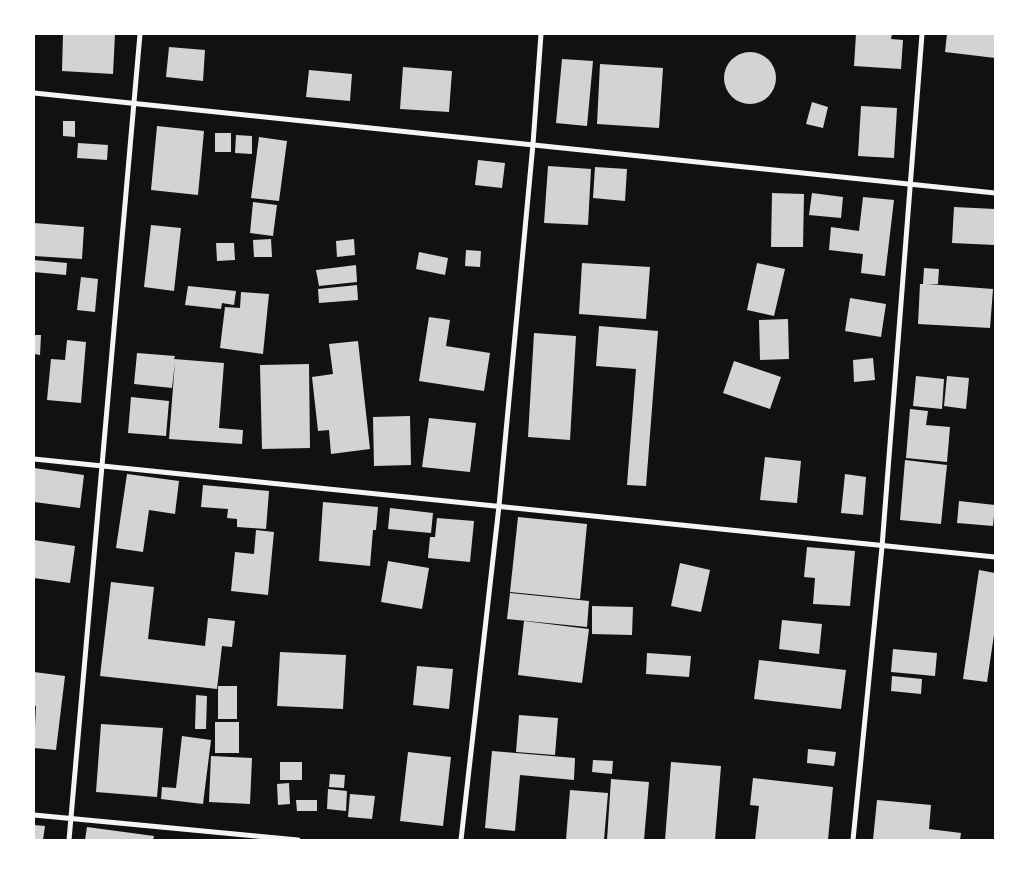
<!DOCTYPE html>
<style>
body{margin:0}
#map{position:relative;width:1029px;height:874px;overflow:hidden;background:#111;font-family:"Alegreya Sans",sans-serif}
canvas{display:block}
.frame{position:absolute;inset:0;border:35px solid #fff;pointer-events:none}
</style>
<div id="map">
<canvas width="1029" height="874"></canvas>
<div class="frame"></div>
</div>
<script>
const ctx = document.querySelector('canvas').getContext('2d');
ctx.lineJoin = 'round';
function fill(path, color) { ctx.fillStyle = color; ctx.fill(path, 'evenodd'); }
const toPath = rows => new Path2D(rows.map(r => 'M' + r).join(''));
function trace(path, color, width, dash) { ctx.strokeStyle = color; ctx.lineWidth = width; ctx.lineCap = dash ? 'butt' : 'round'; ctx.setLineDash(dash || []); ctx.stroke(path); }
const building = toPath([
 [63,34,115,34,113,74,62,71],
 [856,34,892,34,891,39,903,40,901,69,854,66],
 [947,34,995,34,995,58,945,52],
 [169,47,205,50,203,81,166,77],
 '724 78a26 26 0 1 1 52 0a26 26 0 1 1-52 0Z',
 [562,59,593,61,587,126,556,123],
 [600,64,663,68,659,128,597,124],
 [403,67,452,71,449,112,400,109],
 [309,70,352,74,350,101,306,97],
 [812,102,828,107,823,128,806,124],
 [861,106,897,108,894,158,858,156],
 [63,121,75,121,75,137,63,136],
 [157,126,204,131,198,195,151,190],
 [215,133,231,133,231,152,215,152],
 [236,135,252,136,252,154,235,153],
 [259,137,287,141,279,201,251,198],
 [78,143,108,145,107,160,77,158],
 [478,160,505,163,502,188,475,185],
 [548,166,591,169,588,225,544,223],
 [595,167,627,169,625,201,593,198],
 [772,193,804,194,803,247,771,247],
 [812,193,843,197,841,218,809,215],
 [863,197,894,200,885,276,861,273,863,254,829,250,831,227,859,231],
 [253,202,277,205,273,236,250,233],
 [954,207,995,209,995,245,952,243],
 [34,223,84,227,82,259,34,256],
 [151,225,181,228,174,291,144,287],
 [271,239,272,257,254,257,253,240],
 [354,239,355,255,337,257,336,241],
 [216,243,234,243,235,260,217,261],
 [466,250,481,251,480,267,465,266],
 [419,252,448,258,445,275,416,269],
 [34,260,67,263,66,275,34,272],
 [582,263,650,267,646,319,579,314],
 [757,263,785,269,774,316,747,310],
 [356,265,357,282,319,286,316,270],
 [924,268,939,269,938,284,927,284,993,289,990,328,918,324,920,284,923,284],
 [81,277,98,279,95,312,77,310],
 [357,285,358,300,319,303,318,289],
 [188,286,236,291,234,305,222,303,221,309,185,305],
 [241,292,269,294,263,354,220,348,225,307,240,308],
 [850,298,886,304,881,337,845,331],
 [429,317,450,320,446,346,490,353,484,391,419,381],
 [788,319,789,359,760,360,759,320],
 [599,326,658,331,646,486,627,485,636,369,596,366],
 [534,333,576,336,570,440,528,437],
 [34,335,41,335,40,355,34,354],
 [67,340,86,342,81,403,47,400,51,359,65,360],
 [358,341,370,449,331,454,329,430,318,431,312,377,333,374,329,344],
 [137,353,175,356,174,359,224,363,219,428,243,430,242,444,169,439,175,362,172,388,134,384],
 [873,358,875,380,854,382,853,360],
 [734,361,781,377,770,409,723,393],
 [309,364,310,448,262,449,260,365],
 [916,376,944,379,942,409,913,406],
 [947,376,969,378,966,409,944,406],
 [131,397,169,401,166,436,128,433],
 [910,409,928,411,926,425,950,427,947,462,906,458],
 [410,416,411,465,374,466,373,417],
 [429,418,476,423,470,472,422,467],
 [765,457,801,461,797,503,760,500],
 [905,460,947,465,941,524,900,520],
 [34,468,84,475,80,508,34,502],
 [127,474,179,481,175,514,149,510,143,552,116,548],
 [845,474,866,477,863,515,841,513],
 [203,485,269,491,266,529,237,527,237,519,227,518,228,509,201,507],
 [959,501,995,505,993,526,957,523],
 [323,502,378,507,376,530,373,530,370,566,319,561],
 [390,508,433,513,431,533,388,529],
 [518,517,587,524,580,599,510,592],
 [437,518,474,521,470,562,428,558,430,537,435,537],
 [256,530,274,532,268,595,231,591,235,552,254,554],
 [34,540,75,546,70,583,34,578],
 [807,547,855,551,850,606,813,604,815,578,804,577],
 [388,561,429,568,422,609,381,602],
 [680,563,710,570,701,612,671,606],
 [979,570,995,573,995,628,987,682,963,679],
 [111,582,154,587,148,639,205,646,208,618,235,621,232,647,222,646,217,689,100,676],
 [510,593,589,601,587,627,507,619],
 [592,606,633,607,632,635,592,634],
 [782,620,822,624,819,654,779,649],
 [524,621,589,629,582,683,518,675],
 [893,649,937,653,935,676,891,672],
 [280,652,346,655,343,709,277,706],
 [647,653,691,656,689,677,646,674],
 [759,660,846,670,841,709,754,699],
 [417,666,453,669,449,709,413,705],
 [34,672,65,676,56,750,34,748,36,706,34,706],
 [892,676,922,679,921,694,891,691],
 [218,686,237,686,237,719,218,719],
 [196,695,207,696,206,729,195,729],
 [519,715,558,718,555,755,516,752],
 [215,722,239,722,239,753,215,753],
 [101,724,163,728,157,797,96,792],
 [182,736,211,740,203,804,161,799,162,787,176,788],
 [808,749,836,752,834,766,807,763],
 [492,751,575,758,574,780,520,775,515,831,485,828],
 [408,752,451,757,443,826,400,821],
 [211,756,252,758,250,804,209,802],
 [593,760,613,761,612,774,592,772],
 [280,762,302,762,302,780,280,780],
 [671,762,721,766,715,840,665,840],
 [330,774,345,775,344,788,329,787],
 [753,778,833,787,828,840,755,840,759,806,750,805],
 [611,779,649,782,644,840,607,840],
 [289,783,290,804,278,805,277,784],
 [328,789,347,791,346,811,327,809],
 [570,790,608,793,604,840,566,840],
 [350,794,375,796,372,819,348,817],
 [296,800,317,800,317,811,297,811],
 [877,800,931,805,929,829,961,833,960,840,873,840],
 [34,825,45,826,43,840,34,840],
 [87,827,154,836,153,840,85,840]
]);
const minor = toPath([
 [34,93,995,193],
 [34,459,995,557],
 [34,815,298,840],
 [69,840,140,34],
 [461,840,499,506,533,144,541,34],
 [853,840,882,547,922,34]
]);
fill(building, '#d3d3d3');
trace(minor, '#f5f5f5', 5);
</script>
